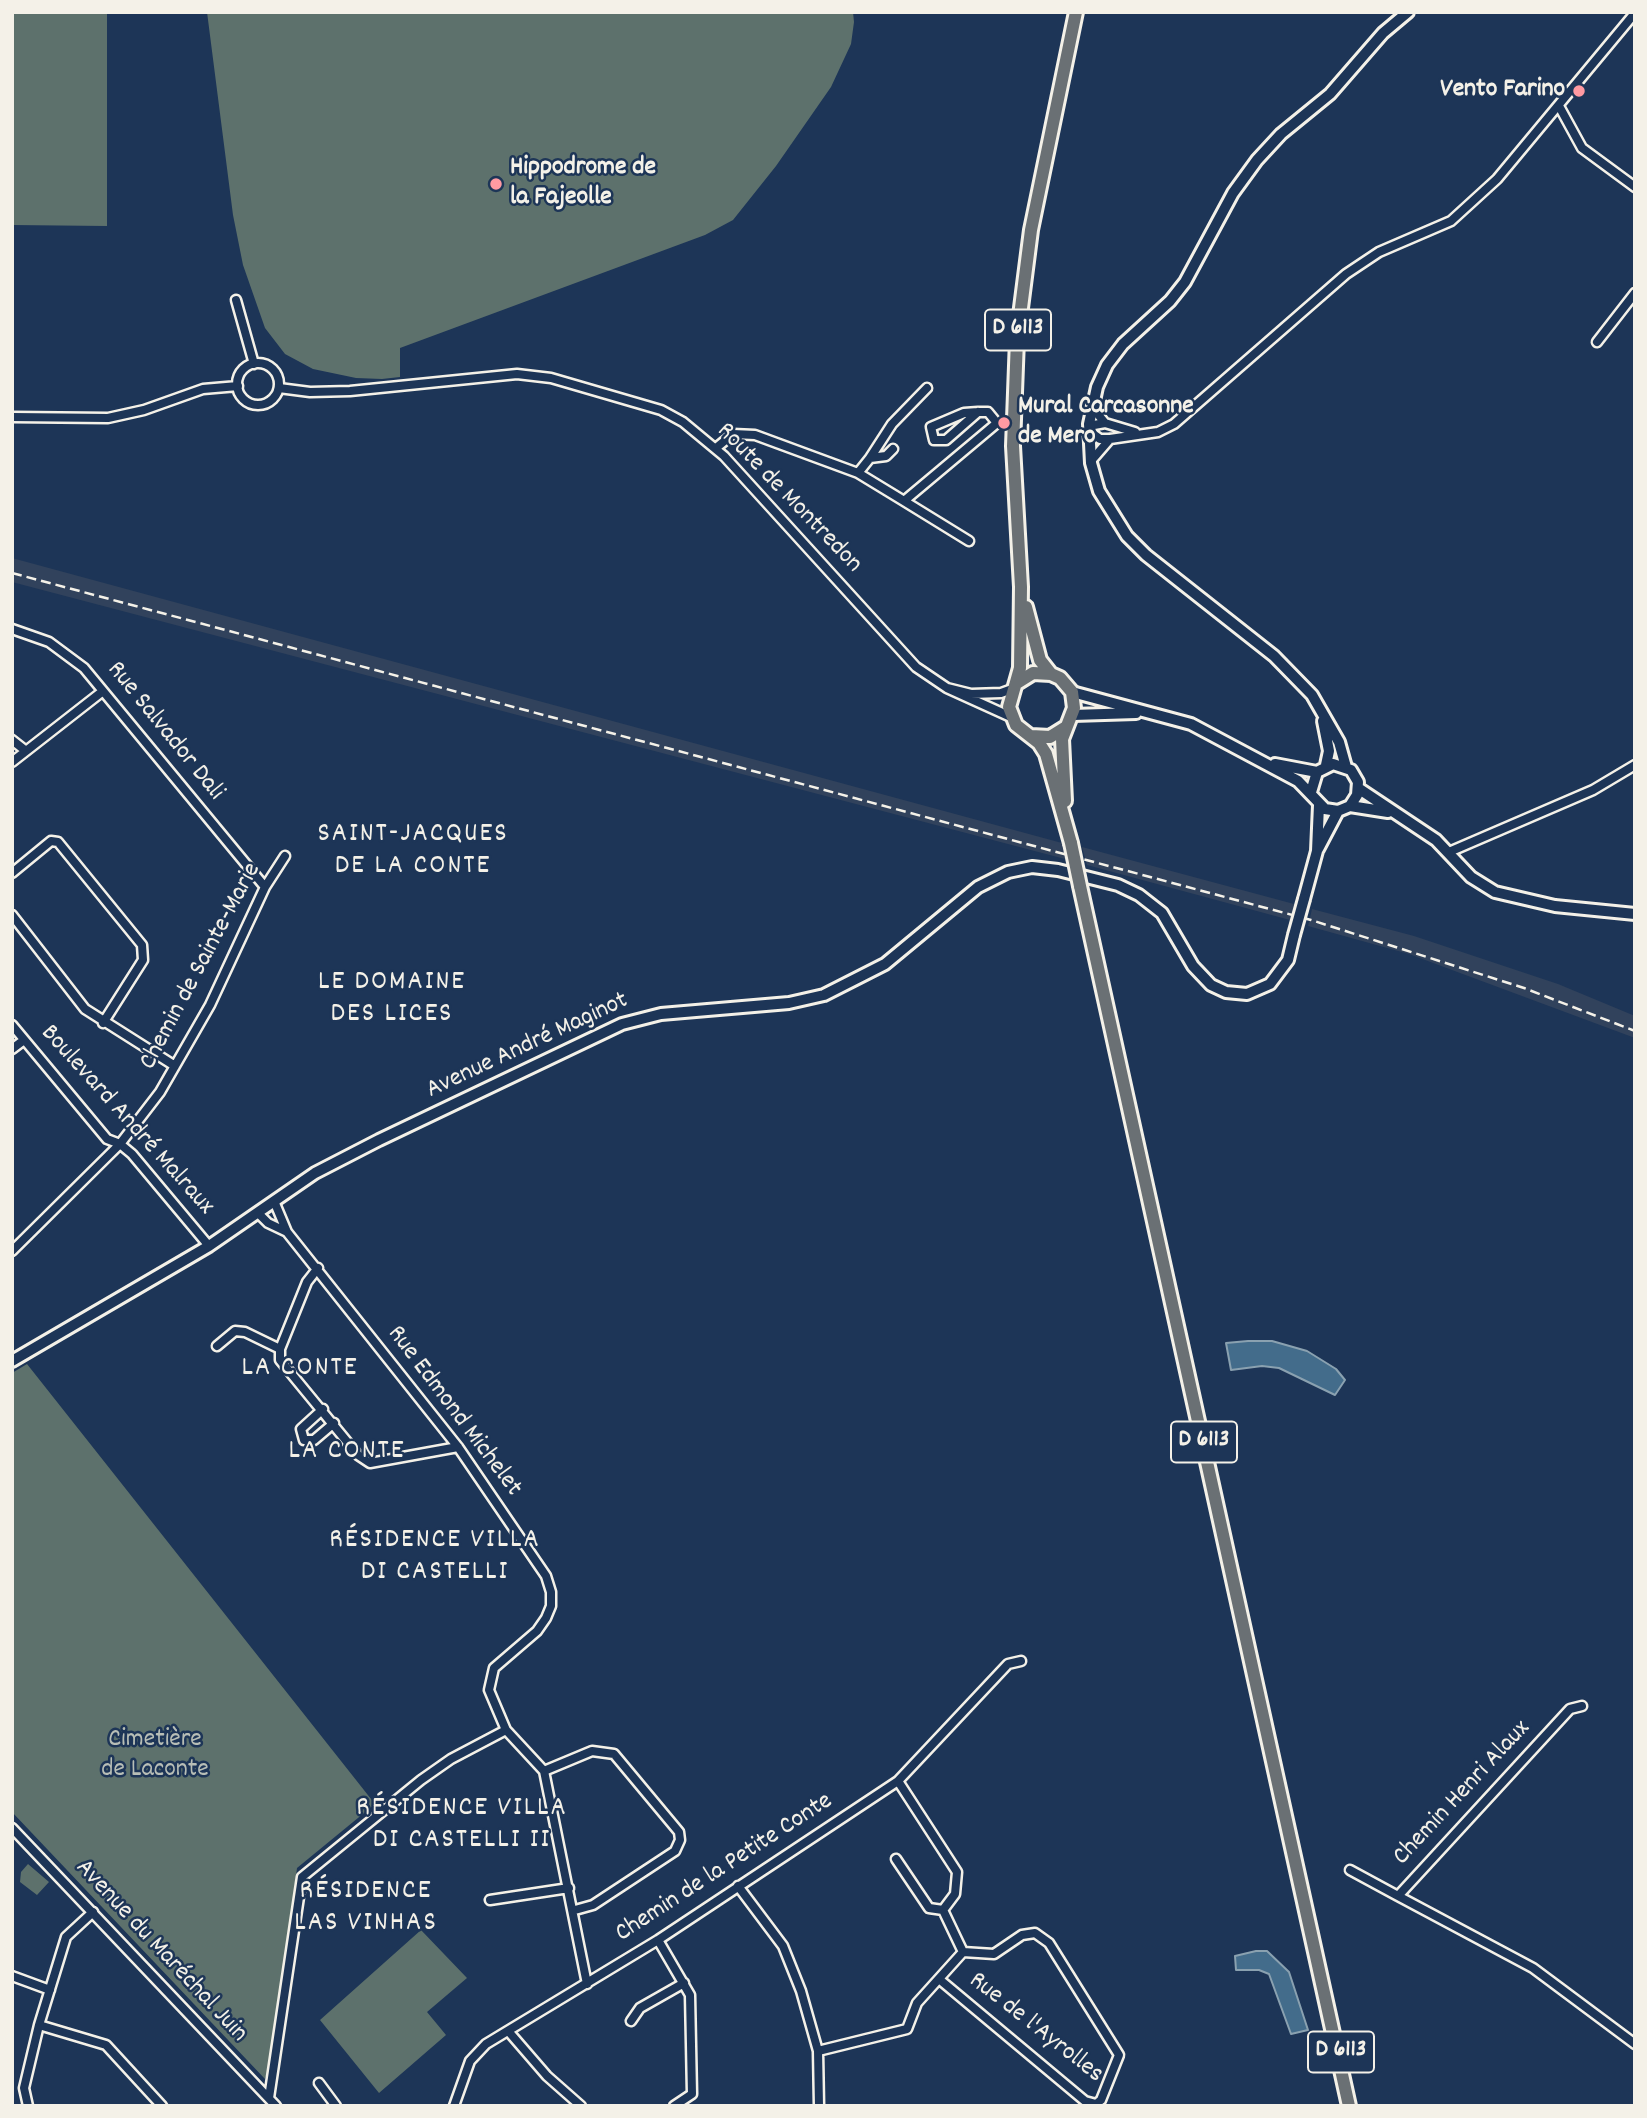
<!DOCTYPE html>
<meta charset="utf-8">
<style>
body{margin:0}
#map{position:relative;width:1647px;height:2118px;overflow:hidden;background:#1d3557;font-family:Dekko,sans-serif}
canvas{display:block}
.frame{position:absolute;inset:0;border:14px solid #f4f1e8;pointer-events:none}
</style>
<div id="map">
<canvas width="1647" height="2118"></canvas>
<div class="frame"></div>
</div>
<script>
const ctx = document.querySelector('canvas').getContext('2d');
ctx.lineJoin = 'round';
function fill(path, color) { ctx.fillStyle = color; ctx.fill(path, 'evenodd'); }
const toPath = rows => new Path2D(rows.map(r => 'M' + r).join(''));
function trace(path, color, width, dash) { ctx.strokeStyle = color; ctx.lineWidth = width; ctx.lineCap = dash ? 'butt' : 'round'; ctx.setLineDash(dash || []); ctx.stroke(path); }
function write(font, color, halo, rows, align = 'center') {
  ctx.font = font + ' Dekko,sans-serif'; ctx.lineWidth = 5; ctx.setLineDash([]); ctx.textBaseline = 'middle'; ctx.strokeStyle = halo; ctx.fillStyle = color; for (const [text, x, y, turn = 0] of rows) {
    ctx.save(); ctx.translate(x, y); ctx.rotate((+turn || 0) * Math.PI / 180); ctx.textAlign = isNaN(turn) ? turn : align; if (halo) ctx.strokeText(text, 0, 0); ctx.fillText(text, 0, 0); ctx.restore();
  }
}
const built = toPath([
 [12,558,1062,843,1065,859,12,582],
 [1082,847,1294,904,1290,920,1087,865],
 [1312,909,1414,936,1558,984,1635,1016,1635,1038,1409,954,1308,926]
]);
const green = toPath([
 [12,12,107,12,107,226,12,225],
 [207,12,853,12,854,22,851,44,831,87,776,166,733,220,705,235,400,348,400,377,382,379,356,378,313,369,285,354,265,328,243,265,233,215],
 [27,1364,375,1804,297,1868,273,2054,265,2079,12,1812,12,1373],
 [28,1864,49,1882,37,1895,20,1882,21,1872],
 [421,1930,467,1978,427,2012,446,2035,379,2093,320,2020]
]);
const water = toPath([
 [1248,1341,1272,1341,1307,1351,1336,1369,1345,1380,1335,1395,1279,1368,1262,1366,1231,1370,1226,1343,1248,1341],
 [1256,1951,1267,1951,1289,1972,1308,2030,1291,2034,1269,1974,1259,1970,1236,1970,1235,1956,1256,1951]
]);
const street = toPath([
 [1559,106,1582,148,1635,187],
 [236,300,254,364],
 [1597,342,1635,293],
 '237 384a21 21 0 1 1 42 0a21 21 0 1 1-42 0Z',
 [279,388,310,392,350,391,517,374,551,378,661,410,683,422,724,456,916,667,947,688],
 [1092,407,1105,423,1135,432],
 [12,417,108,418,144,410,203,389,238,386],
 [1105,423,1094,425,1089,431,1100,439,1109,439],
 [716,448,733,434,755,435,858,473,904,501,997,423,988,412,978,412,964,413,931,427,934,440,946,440,978,412],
 [870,458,892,424,927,388],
 [1091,461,1110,439,1158,432,1174,424,1346,274,1379,252,1451,221,1497,179,1635,13],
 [858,473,870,458,886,456,893,449],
 [904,501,969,541],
 [12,629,49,642,84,668,265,887],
 [1011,717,947,688,971,694,1001,693,1012,689],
 [12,740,26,751],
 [12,762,103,691],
 [1449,852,1593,790,1635,765],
 [12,873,51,841,58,842,142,945,143,960,103,1023],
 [12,915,85,1009,175,1066],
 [12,1025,107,1139,120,1144,132,1154,209,1246],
 [12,1049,24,1040],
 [274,1201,287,1232,458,1447,546,1576,551,1592,551,1606,546,1618,537,1631,494,1668,489,1690,506,1730,544,1771,587,1984],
 [258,1213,268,1223,287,1232],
 [12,1251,120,1144,160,1092,210,1005,265,887,285,856],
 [318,1268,307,1282,280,1349,280,1360,358,1455,370,1463,458,1447],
 [217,1346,235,1331,245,1332,280,1349],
 [323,1409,301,1429,304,1440,314,1440,334,1423],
 [1582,1706,1570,1709,1398,1896,1533,1968,1635,2044],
 [544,1771,592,1751,614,1754,679,1832,680,1840,675,1851,593,1905,575,1910],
 [898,1781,957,1872,955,1894,943,1910,963,1952,994,1954,1022,1935,1035,1933,1049,1943,1119,2055,1101,2100,1096,2104,1085,2101,939,1979],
 [12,1828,276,2106],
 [896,1859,929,1908,943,1910],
 [1350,1870,1398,1896],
 [738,1886,783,1946,801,1991,818,2051,819,2106],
 [490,1900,569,1888],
 [658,1940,690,1995,692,2094,674,2106],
 [12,1976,50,1990],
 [631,2021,640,2008,684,1983],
 [39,2025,106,2045,162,2106],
 [509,2032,547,2076,581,2106],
 [818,2051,907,2029,917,2003,963,1952],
 [319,2083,336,2106],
 [269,2098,302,1877,421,1780,451,1759,506,1730],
 [28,2106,24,2088,39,2025,66,1937,93,1912],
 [454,2106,470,2061,486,2044,658,1940,898,1781,1008,1664,1021,1661]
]);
const secondary = toPath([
 [1072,692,1191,724,1298,781,1325,809,1338,811,1350,806,1357,795,1358,782,1351,770,1333,764,1317,772,1311,792],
 [1073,715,1136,713],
 [1323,721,1329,751,1326,765],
 [1275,764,1317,772],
 [1346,767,1339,742,1312,695,1274,656,1146,555,1127,536,1099,491,1091,463,1089,424,1097,387,1107,365,1123,344,1170,301,1185,282,1233,193,1257,160,1281,134,1330,94,1383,33,1408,12],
 [1358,788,1436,840,1471,877,1495,892,1555,906,1635,914],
 [1350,806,1388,812],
 [1318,849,1338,811],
 [1304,899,1317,851,1319,805],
 [12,1361,209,1246,315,1173,379,1140,622,1024,661,1014,789,1003,824,995,885,964,978,887,1008,872,1032,867,1058,870,1118,885,1139,895,1162,913,1193,966,1211,985,1226,992,1247,994,1270,984,1288,960,1294,935]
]);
const primary = toPath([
 [1026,607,1040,660,1051,674],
 [1017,683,1033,673,1051,674,1060,678,1072,692,1074,708,1062,739,1065,801],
 [1031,736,1050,737,1066,727],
 [1071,843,1046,754,1039,743,1016,725,1009,707,1020,668,1021,587,1013,446,1017,339,1031,230,1076,12],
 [1080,886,1349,2106]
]);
const rail = toPath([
 [12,573,1311,920,1524,988,1635,1031]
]);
const secondaryBridge = toPath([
 [1294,935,1304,899]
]);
const primaryBridge = toPath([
 [1071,843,1080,886]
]);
const markers = [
 [1579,91,7,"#ff9aa2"],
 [496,184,7,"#ff9aa2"],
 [1004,423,7,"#ff9aa2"]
];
const shields = [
 [1018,330,66],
 [1204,1442,66],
 [1341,2052,66]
];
const shieldNames = [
 ["D 6113",1018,330],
 ["D 6113",1204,1442],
 ["D 6113",1341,2052]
];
const poiNames = [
 ["Vento Farino",1565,91,"right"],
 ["Hippodrome de",510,169],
 ["la Fajeolle",510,199],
 ["Mural Carcasonne",1018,408],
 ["de Mero",1018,438]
];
const streetNames = [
 ["Route de Montredon",788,499,46],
 ["Rue Salvador Dali",164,732,51],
 ["Chemin de Sainte-Marie",202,967,-62],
 ["Avenue André Maginot",528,1047,-25],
 ["Boulevard André Malraux",126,1121,48],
 ["Rue Edmond Michelet",453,1412,53],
 ["Chemin Henri Alaux",1463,1794,-47],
 ["Chemin de la Petite Conte",725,1869,-33],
 ["Avenue du Maréchal Juin",160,1952,47],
 ["Rue de l'Ayrolles",1035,2029,38]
];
const parkNames = [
 ["Cimetière",155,1741],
 ["de Laconte",155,1771]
];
const neighbourhoodNames = [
 ["SAINT-JACQUES",413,836],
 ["DE LA CONTE",413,868],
 ["LE DOMAINE",392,984],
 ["DES LICES",392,1016],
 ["LA CONTE",300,1370],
 ["LA CONTE",347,1453],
 ["RÉSIDENCE VILLA",435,1542],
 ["DI CASTELLI",435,1574],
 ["RÉSIDENCE VILLA",462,1810],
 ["DI CASTELLI II",462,1842],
 ["RÉSIDENCE",366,1893],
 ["LAS VINHAS",366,1925]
];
fill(built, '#31425c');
fill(green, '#5d716c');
fill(water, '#436c8b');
trace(water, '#8aa1b0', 2);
trace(street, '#f4f1e8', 13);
trace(secondary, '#f4f1e8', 16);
trace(primary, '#f4f1e8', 18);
trace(street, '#1d3557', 8);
trace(secondary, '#1d3557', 10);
trace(primary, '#6a7074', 12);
trace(rail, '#f4f1e8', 2.5, [10, 5]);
trace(secondaryBridge, '#f4f1e8', 16, []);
trace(primaryBridge, '#f4f1e8', 18, []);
trace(secondaryBridge, '#1d3557', 10);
trace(primaryBridge, '#6a7074', 12);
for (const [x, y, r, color] of markers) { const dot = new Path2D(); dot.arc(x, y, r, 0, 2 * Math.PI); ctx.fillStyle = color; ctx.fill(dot); trace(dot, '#1d3557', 2.5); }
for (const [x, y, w] of shields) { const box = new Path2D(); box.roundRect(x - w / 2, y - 20.5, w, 41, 5); ctx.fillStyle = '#1d3557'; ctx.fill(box); trace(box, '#f4f1e8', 2); }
write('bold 24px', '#f4f1e8', null, shieldNames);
write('bold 26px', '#f4f1e8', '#1d3557', poiNames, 'left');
write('26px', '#f4f1e8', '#1d3557', streetNames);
write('26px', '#b8beb6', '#1d3557', parkNames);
ctx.letterSpacing = '2px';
write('28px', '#f4f1e8', '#1d3557', neighbourhoodNames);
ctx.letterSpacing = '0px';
</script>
